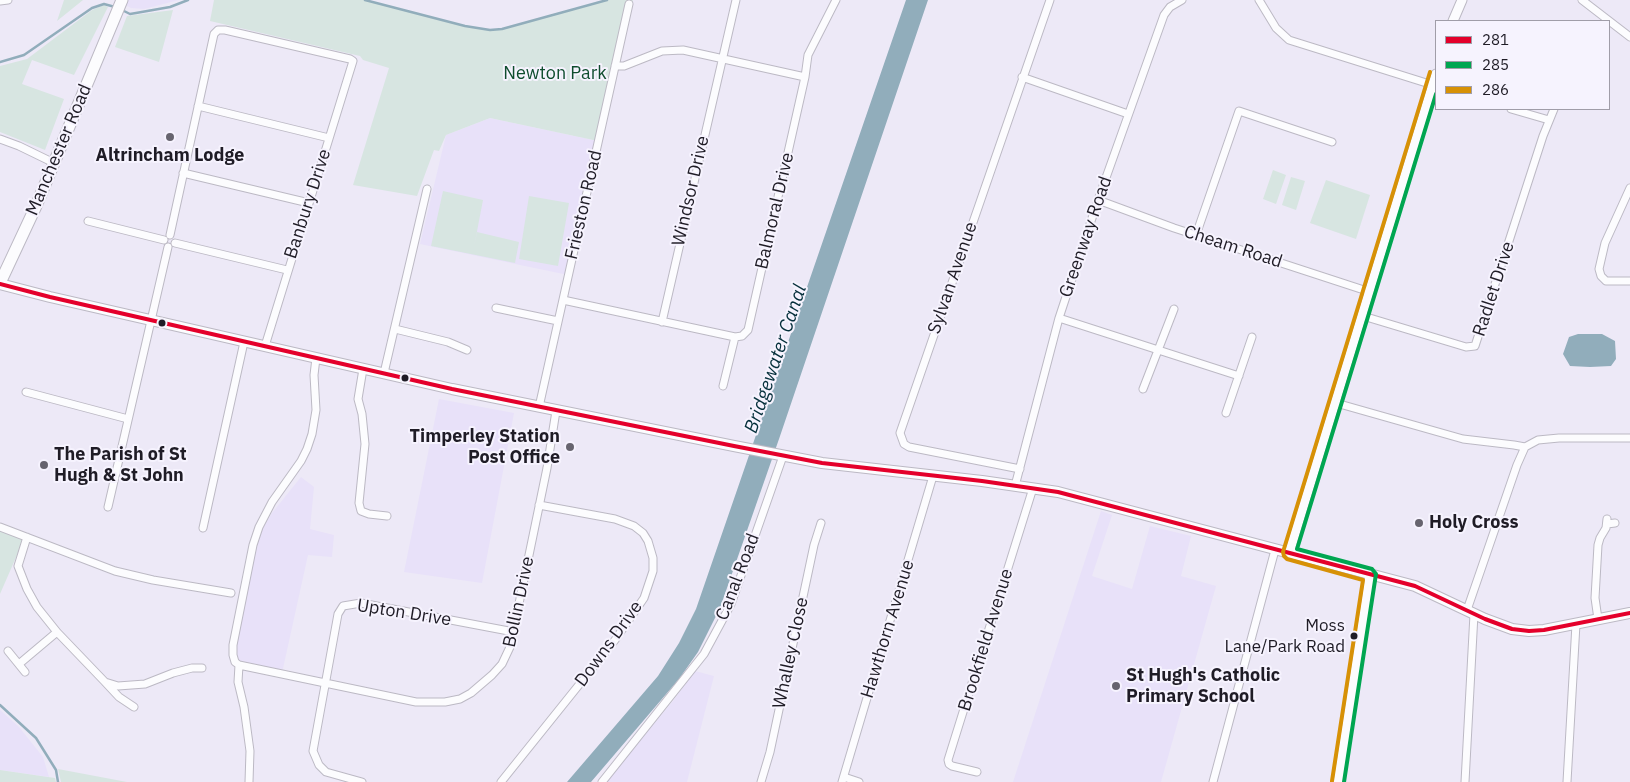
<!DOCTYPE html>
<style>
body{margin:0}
#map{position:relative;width:1630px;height:782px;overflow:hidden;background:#ede9f7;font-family:"IBM Plex Sans",sans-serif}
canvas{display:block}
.legend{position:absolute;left:1435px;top:20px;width:175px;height:90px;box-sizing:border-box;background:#f6f3fe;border:1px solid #a09da8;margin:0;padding:6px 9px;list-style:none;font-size:15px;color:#1f1c26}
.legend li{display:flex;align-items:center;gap:10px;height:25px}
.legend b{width:25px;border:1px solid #a09da8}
</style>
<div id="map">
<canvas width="1630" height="782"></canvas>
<ul class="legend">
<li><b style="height:6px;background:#e4002b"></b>281</li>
<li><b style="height:6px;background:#00a651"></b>285</li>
<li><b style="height:6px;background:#d79106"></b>286</li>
</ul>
</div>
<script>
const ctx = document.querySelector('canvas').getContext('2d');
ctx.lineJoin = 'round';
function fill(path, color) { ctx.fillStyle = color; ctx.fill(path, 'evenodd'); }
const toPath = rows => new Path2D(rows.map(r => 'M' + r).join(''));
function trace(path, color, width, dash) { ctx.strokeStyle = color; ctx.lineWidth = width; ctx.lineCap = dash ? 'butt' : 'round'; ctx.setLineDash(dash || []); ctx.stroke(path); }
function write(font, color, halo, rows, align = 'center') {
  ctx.font = font + ' "IBM Plex Sans",sans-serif'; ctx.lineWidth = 4; ctx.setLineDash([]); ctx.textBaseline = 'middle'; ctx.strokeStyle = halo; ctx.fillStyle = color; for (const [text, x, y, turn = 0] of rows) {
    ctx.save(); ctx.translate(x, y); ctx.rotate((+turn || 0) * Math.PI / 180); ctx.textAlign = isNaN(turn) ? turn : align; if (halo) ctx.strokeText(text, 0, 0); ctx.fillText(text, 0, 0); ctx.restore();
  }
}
const built = toPath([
 [116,0,179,0,144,9,131,8],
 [490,118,598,141,568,275,420,244,446,135],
 [439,399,514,413,482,583,404,572],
 [301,477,314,487,310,529,334,535,332,557,308,555,282,673,239,661,235,644,259,534,272,513],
 [1101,511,1112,515,1092,576,1132,589,1150,526,1191,536,1181,576,1216,586,1161,782,1013,782],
 [695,671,714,676,687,782,606,782,673,701],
 [0,710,19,727,43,757,49,777,0,770]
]);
const green = toPath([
 [64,0,83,0,57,21],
 [214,0,365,0,465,26,490,30,502,29,607,0,633,0,598,141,490,118,446,135,439,151,434,150,417,196,353,185,389,68,363,60,360,56,210,21],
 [104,5,108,7,74,75,32,60,22,84,64,99,45,150,0,132,0,66,27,59,92,10],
 [173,10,159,62,115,47,127,16],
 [1273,170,1286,175,1276,204,1263,199],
 [1291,177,1305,181,1296,210,1282,205],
 [1326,180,1370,195,1356,239,1310,223],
 [443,191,483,200,474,247,477,232,519,242,515,263,431,246],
 [529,196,569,203,558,266,519,259],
 [0,530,24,539,0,594],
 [58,769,127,782,61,782],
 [0,770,55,778,56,782,0,782]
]);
const water = toPath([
 [906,0,928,0,779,439,720,608,698,652,679,679,591,782,567,782,658,676,679,643,696,609],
 [1578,334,1602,334,1615,341,1616,359,1611,366,1590,367,1570,366,1563,354,1569,337]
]);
const stream = toPath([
 [365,0,465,26,490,30,502,29,607,0],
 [122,10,130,14,136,13,170,7,188,0],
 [0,62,24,55,92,8,104,4,115,7],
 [0,705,36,738,56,770,58,782]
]);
const minor = toPath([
 [1259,0,1276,28,1289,40,1436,86],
 [1582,0,1630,37],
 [0,1,8,0],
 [615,66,624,66,662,51,683,50,805,77],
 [1022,77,1128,114],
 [198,106,329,138],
 [1511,109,1549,120],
 [0,139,19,146,54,163],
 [183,173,309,203],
 [1630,188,1605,243,1599,269,1601,276,1606,281,1630,281],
 [1098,200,1174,228,1370,292],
 [88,221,164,240],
 [170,235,214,34,218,30,225,30,350,59,353,61,265,346],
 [1196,235,1239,111,1332,142],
 [175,243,287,270],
 [563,300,735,337,742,336,748,330,805,77,808,55,836,0],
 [496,308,558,321],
 [1363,316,1466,347,1475,346,1543,136,1554,109],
 [1059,318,1239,376],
 [662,322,736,0],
 [395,329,448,342,467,350],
 [363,369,358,399,362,414,365,444,359,503,361,511,369,514,387,516],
 [384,373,427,189],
 [723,386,735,337],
 [1143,389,1174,309],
 [26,392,128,419],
 [1336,403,1463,439,1514,445,1525,447],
 [539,407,629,4],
 [1226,413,1252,337],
 [1020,469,909,447,904,444,900,433,1050,0],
 [1015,486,1059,318,1098,200,1164,15,1170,7,1182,0],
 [108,507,168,247],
 [1607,524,1615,523],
 [0,527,115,571,153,580,231,593],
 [203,528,244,342],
 [27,537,18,566,27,589,37,607,57,632,105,682,118,686,145,684,173,673,192,668,202,668],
 [1467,610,1517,465,1525,447,1538,440,1559,438,1630,438],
 [1598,619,1595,598,1598,545,1600,538,1606,528,1607,519],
 [8,651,25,672],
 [19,664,57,632],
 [239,665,416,702,445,702,460,699,471,693,492,675,502,664,510,647,547,468,556,411],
 [105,682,119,697,134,707],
 [977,772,952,766,949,764,948,760,1033,488],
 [844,777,859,782],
 [249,782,250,751,244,707,238,682,239,665,235,662,233,655,233,645,253,545,259,527,272,502,301,461,307,449,312,434,316,410,314,375,316,358],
 [362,782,326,772,319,765,313,751,338,614,343,606,361,603,514,632],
 [501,782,615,640,644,598,653,571,653,558,648,541,643,533,634,526,615,519,539,505],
 [602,782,704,654,731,604,783,456],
 [761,782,770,752,814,545,821,523],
 [842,782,933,476],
 [1213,782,1275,550],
 [1465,782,1474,614],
 [1567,782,1576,624]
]);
const tertiary = toPath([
 [1453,21,1462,0],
 [1289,553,1436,74],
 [1338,782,1370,575]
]);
const secondary = toPath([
 [0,284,50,297,452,389,734,446,822,463,982,481,1058,492,1415,586,1485,619,1512,629,1529,631,1544,630,1630,613]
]);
const trunk = toPath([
 [0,283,36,206,122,0]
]);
const bus1 = toPath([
 [0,284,50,297,452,389,734,446,822,463,982,481,1058,492,1415,586,1485,619,1512,629,1529,631,1544,630,1630,613]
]);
const bus2 = toPath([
 [1344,782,1376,574,1372,569,1297,549,1436,94]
]);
const bus3 = toPath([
 [1332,781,1363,580,1287,559,1284,556,1283,552,1430,72]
]);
const markers = [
 [170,137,5,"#67646f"],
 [162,323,4.5,"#1f1c26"],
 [405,378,4.5,"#1f1c26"],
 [570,447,5,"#67646f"],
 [44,465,5,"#67646f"],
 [1419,523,5,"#67646f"],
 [1354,636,4.5,"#1f1c26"],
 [1116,686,5,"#67646f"]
];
const busNames = [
 ["Moss",1345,626],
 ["Lane/Park Road",1345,647]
];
const parkNames = [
 ["Newton Park",555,74]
];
const streetNames = [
 ["Manchester Road",59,150,-67],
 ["Windsor Drive",691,191,-77],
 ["Banbury Drive",308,204,-72],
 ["Frieston Road",584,205,-77],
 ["Balmoral Drive",775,211,-77],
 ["Greenway Road",1086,237,-71],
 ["Cheam Road",1233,247,18],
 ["Sylvan Avenue",953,278,-71],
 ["Radlet Drive",1494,289,-72],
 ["Canal Road",738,577,-69],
 ["Bollin Drive",519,602,-78],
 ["Upton Drive",404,613,9],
 ["Hawthorn Avenue",888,629,-73],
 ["Brookfield Avenue",986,640,-73],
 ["Downs Drive",609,644,-54],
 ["Whalley Close",791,653,-78]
];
const poiNames = [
 ["Altrincham Lodge",170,156,"center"],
 ["Timperley Station",560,437,"right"],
 ["Post Office",560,458,"right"],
 ["The Parish of St",54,455],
 ["Hugh & St John",54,476],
 ["Holy Cross",1429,523],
 ["St Hugh's Catholic",1126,676],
 ["Primary School",1126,697]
];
const waterNames = [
 ["Bridgewater Canal",776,359,-71]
];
fill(built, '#e8e1f9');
fill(green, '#d7e5e1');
fill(water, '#91adbb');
trace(stream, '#91adbb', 2.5);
trace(minor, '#bcb9c4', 9);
trace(tertiary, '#bcb9c4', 11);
trace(secondary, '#bcb9c4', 12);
trace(trunk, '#bcb9c4', 13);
trace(minor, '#fcfcfe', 7);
trace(tertiary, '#fcfcfe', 9);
trace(secondary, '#fcfcfe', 10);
trace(trunk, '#fcfcfe', 11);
trace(bus1, '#e4002b', 4);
trace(bus2, '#00a651', 4);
trace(bus3, '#d79106', 4);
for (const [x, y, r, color] of markers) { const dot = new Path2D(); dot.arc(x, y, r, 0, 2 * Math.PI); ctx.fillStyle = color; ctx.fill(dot); trace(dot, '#f6f3fe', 2); }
write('17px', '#1f1c26', '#f6f3fe', busNames, 'right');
write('18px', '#0f4d2e', '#f6f3fe', parkNames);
write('18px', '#1f1c26', '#f6f3fe', streetNames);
write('bold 18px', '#1f1c26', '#f6f3fe', poiNames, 'left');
write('italic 19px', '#052f3b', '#f6f3fe', waterNames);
</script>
